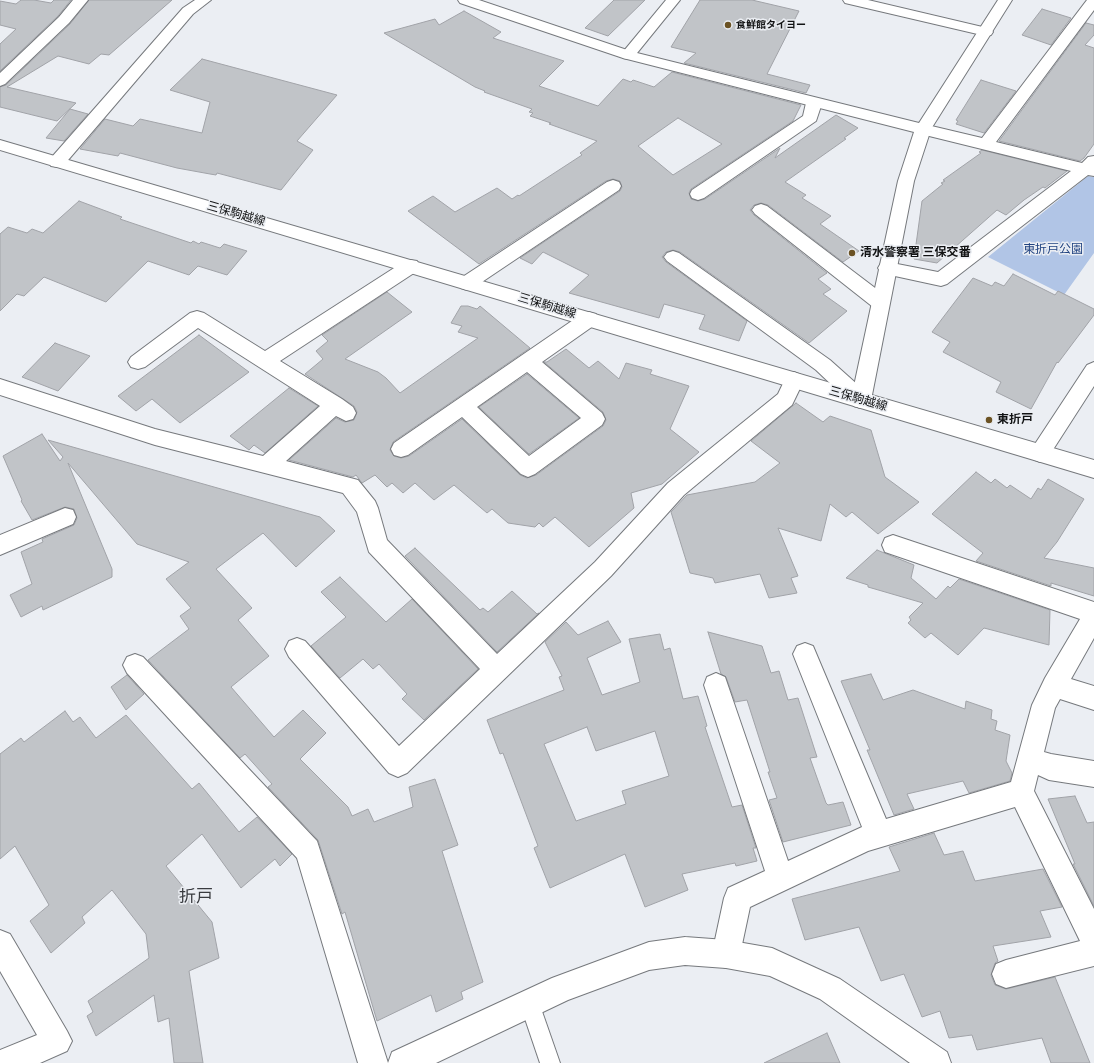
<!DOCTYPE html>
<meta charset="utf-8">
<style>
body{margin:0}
canvas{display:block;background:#ebeef3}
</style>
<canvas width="1094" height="1063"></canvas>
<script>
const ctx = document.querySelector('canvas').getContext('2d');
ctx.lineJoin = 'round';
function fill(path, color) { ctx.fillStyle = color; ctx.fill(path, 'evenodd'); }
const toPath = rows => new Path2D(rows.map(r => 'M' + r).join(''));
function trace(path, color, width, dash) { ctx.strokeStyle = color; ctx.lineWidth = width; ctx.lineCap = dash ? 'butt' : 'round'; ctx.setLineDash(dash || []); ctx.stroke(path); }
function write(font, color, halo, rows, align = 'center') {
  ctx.font = font + ' Manrope,"Noto Sans JP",sans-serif'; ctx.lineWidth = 3; ctx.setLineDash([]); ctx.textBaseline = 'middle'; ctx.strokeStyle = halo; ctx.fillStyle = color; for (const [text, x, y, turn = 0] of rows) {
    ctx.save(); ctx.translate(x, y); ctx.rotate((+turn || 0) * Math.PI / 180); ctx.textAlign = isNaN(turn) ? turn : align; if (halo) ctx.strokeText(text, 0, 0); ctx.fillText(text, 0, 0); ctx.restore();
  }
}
const green = toPath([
 [1088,176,1094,177,1094,253,1064,295,988,257]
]);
const building = toPath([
 [21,0,34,0,51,3,54,0,71,0,58,16,0,71,0,44,16,29,0,25,0,1,16,4,21,0],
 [89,0,172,0,109,55,101,54,89,64,58,56,7,87,76,103,57,121,0,107,0,87,6,85,70,24,89,0],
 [614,0,645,0,608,36,585,28,614,0],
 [700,0,752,0,799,11,767,74,810,85,806,93,684,63,696,53,671,47,700,0],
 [1042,9,1071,18,1051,45,1022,35,1042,9],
 [464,11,501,32,493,38,564,61,539,86,598,106,623,79,631,82,633,80,654,87,672,72,801,105,793,121,691,189,689,193,691,199,698,201,705,199,780,148,775,158,836,115,858,128,844,138,846,139,785,182,806,195,802,198,831,216,820,224,859,251,843,262,768,205,761,203,754,205,750,210,754,215,827,273,818,279,831,289,823,294,847,311,809,343,680,252,673,250,666,252,662,257,666,262,747,321,739,341,699,329,705,315,664,304,659,318,569,293,589,275,543,252,532,264,520,258,620,191,622,187,620,181,613,179,606,181,479,264,408,211,433,196,455,212,497,188,512,199,518,195,519,196,582,155,580,153,597,141,549,124,551,123,530,116,533,113,529,112,532,109,484,92,485,91,475,87,384,33,435,19,439,25,464,11],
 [678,118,722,144,673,175,638,146,678,118],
 [1086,23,1094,25,1094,35,1085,45,1094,48,1094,144,1084,158,1080,161,999,141,1086,23],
 [202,59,337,95,297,141,313,150,281,190,217,173,216,175,210,174,177,168,120,153,118,156,80,149,105,119,133,126,140,119,202,133,210,102,170,90,202,59],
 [981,80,1016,91,984,133,956,124,958,121,956,120,981,80],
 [70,109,88,114,64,141,46,138,70,109],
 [982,150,1067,171,1045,188,1043,187,1024,200,1006,215,997,210,937,263,914,259,922,201,943,184,941,183,945,181,943,180,981,153,979,152,982,150],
 [79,201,122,217,120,219,191,243,193,241,199,244,201,242,220,248,224,244,247,251,227,275,198,266,189,275,148,261,106,302,44,277,24,296,17,294,0,311,0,234,8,227,27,233,32,229,43,233,79,201],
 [1013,274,1055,295,1058,291,1094,309,1094,315,1058,363,1057,362,1031,409,996,392,1001,382,943,352,950,342,932,332,973,278,992,286,995,282,1004,286,1013,274],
 [387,292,412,312,345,359,378,372,386,378,400,393,478,338,458,332,462,326,451,323,461,306,468,306,477,309,480,306,530,348,393,442,390,450,394,456,401,458,409,456,462,419,520,475,527,478,536,475,603,426,606,420,603,412,544,362,547,362,566,349,589,368,598,361,619,379,626,363,652,370,650,374,689,386,670,429,699,452,662,484,631,493,634,508,589,547,555,517,543,527,539,523,535,527,508,523,492,509,487,513,454,485,434,500,415,483,403,493,392,483,387,487,375,475,362,483,356,475,353,477,289,460,336,418,345,422,354,420,357,412,354,406,305,374,323,359,316,351,328,341,322,335,387,292],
 [199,335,249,372,180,423,152,399,136,411,118,396,199,335],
 [55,343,90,356,58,391,22,377,55,343],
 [527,374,579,418,529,454,479,407,527,374],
 [289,388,318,406,265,453,254,445,249,450,230,436,289,388],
 [796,403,823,422,830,416,871,430,885,477,919,502,878,534,852,512,846,517,830,504,821,541,778,528,798,576,791,578,797,593,769,598,760,574,715,583,713,578,690,573,671,512,687,495,755,482,780,463,751,441,796,403],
 [42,434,60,461,63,457,48,440,320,517,335,531,296,567,263,533,216,569,252,608,238,620,269,656,231,687,274,737,303,710,326,733,300,759,348,807,352,816,368,809,374,822,413,807,409,787,435,779,458,845,442,851,483,982,461,992,463,999,436,1012,431,995,377,1021,345,912,342,914,318,840,268,787,272,784,245,754,240,758,148,660,189,629,180,616,191,608,166,579,189,562,137,544,68,463,112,569,112,577,43,610,42,606,21,617,10,595,32,584,21,552,43,542,42,539,74,525,77,518,74,509,65,507,32,520,21,501,22,500,3,456,42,434],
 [976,472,991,483,995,479,1007,488,1010,485,1031,499,1038,488,1041,490,1048,479,1084,499,1057,542,1044,558,1094,568,1094,596,1051,583,1051,586,976,561,983,553,932,514,976,472],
 [415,548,480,610,483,608,488,612,512,591,537,614,539,613,497,652,405,556,415,548],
 [877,550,914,565,911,578,936,599,948,586,950,588,959,579,1050,610,1049,645,984,628,958,655,931,633,925,638,908,623,911,620,909,617,923,603,868,587,868,585,846,578,877,550],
 [340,577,386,622,412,599,478,669,424,720,402,699,407,694,379,664,373,669,363,659,340,678,311,646,346,617,321,592,340,577],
 [608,621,621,642,587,658,602,695,640,682,629,639,660,634,664,650,670,648,683,699,698,696,707,726,705,727,732,807,742,805,756,848,753,848,757,861,736,866,735,863,682,874,688,890,645,907,625,854,550,888,534,848,538,846,503,753,500,754,487,720,564,690,559,677,562,676,545,642,566,622,578,635,608,621],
 [587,727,596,751,655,731,669,776,622,791,626,804,576,821,544,744,587,727],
 [708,632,762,646,771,673,779,671,788,700,798,698,817,757,810,758,826,803,828,805,843,802,851,825,783,842,769,800,777,798,768,772,770,772,747,700,735,702,726,677,721,674,708,632],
 [871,674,883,700,913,690,965,709,966,701,992,710,991,719,997,721,995,730,1010,735,1006,761,1012,773,1010,781,969,793,963,781,907,794,914,809,894,815,867,750,870,750,841,681,871,674],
 [127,675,144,694,126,710,111,687,127,675],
 [65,711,73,722,80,717,96,738,126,715,192,789,199,783,239,832,257,817,292,854,280,866,275,859,241,888,202,834,166,866,212,922,219,958,189,971,203,1063,174,1063,169,1018,158,1022,154,995,96,1036,87,1016,93,1012,88,1001,149,958,146,934,112,890,82,917,85,923,51,953,30,921,49,905,15,846,0,859,0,754,21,738,24,742,65,711],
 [1075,796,1087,823,1094,822,1094,906,1073,864,1075,864,1048,799,1075,796],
 [934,833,944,855,963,851,975,881,1043,869,1062,907,1040,911,1051,937,993,946,998,961,995,963,991,975,995,985,1006,989,1055,977,1090,1063,1051,1063,1042,1038,977,1050,972,1035,949,1038,940,1011,922,1017,904,974,881,981,859,927,805,940,792,899,900,871,889,847,934,833],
 [827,1033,840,1063,764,1063,827,1033]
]);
const service = toPath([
 [530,994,537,997,560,1063,540,1063,520,1004,523,997,530,994]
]);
const minor = toPath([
 [73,0,88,0,69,23,5,84,0,86,0,73,59,17,73,0],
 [195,0,211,0,193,14,63,166,57,167,51,166,49,162,51,158,183,8,195,0],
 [666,0,680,0,633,58,628,59,623,58,621,55,623,52,666,0],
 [843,0,868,0,991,29,993,32,991,35,986,36,845,3,843,0],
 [1087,0,1094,0,1094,10,996,142,1082,163,1088,157,1094,156,1094,176,1088,175,947,284,941,286,881,273,878,268,881,263,887,262,938,272,1071,171,917,133,915,129,917,125,923,124,982,138,1087,0],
 [814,98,820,100,822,103,816,121,704,198,698,200,692,198,690,194,692,190,803,116,806,103,808,100,814,98],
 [613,180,619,182,621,186,619,190,473,288,467,290,461,288,458,283,461,278,607,182,613,180],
 [761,204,767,206,887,297,889,302,887,307,880,309,873,307,755,214,752,210,755,206,761,204],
 [673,251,679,253,830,360,868,394,871,400,868,406,861,408,854,406,816,370,667,261,664,257,667,253,673,251],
 [411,260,417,261,420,266,417,271,280,361,342,399,353,407,356,413,353,419,346,421,336,416,286,461,358,480,375,501,378,508,387,540,497,654,595,562,668,483,778,394,787,375,794,372,801,375,804,380,792,405,684,495,611,576,407,773,398,777,389,773,289,657,285,649,289,641,297,638,305,641,399,746,480,669,369,552,357,512,343,493,155,445,0,395,0,379,155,429,263,456,320,406,198,328,145,367,138,369,131,367,128,362,131,357,190,313,197,311,204,313,265,351,405,261,411,260],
 [589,312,596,314,598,319,596,324,542,362,602,413,605,419,602,425,535,474,528,477,521,474,462,417,408,455,401,457,394,455,391,449,394,443,582,314,589,312],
 [527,372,581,418,529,456,477,407,527,372],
 [1094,362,1094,386,1047,459,1040,462,1033,459,1030,453,1033,447,1087,365,1094,362],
 [65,508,73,510,76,517,73,524,0,555,0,535,65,508],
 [893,535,1094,602,1094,638,1071,679,1094,686,1094,710,1060,699,1055,708,1044,752,1051,754,1094,761,1094,787,1049,780,1038,775,1034,791,1094,909,1094,966,1006,988,996,984,992,974,996,964,1006,960,1080,941,1015,807,868,851,750,907,740,954,736,964,726,968,716,964,712,954,724,898,728,888,765,871,704,685,707,677,716,673,725,677,788,861,862,827,793,654,797,646,805,643,813,646,886,819,1011,782,1032,705,1045,678,1080,619,885,552,882,545,885,538,893,535],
 [135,654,143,657,317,841,388,1063,358,1063,297,858,127,673,123,665,127,657,135,654],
 [0,930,10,934,67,1031,72,1041,67,1051,40,1063,0,1063,0,1050,37,1035,0,971,0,930]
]);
const tertiary = toPath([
 [458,0,479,0,633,52,919,123,998,0,1012,0,931,129,914,181,871,400,868,406,861,408,854,406,851,400,898,181,914,132,623,58,460,3,458,0],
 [685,937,726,940,772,948,840,979,947,1052,951,1063,910,1063,820,999,770,976,726,968,685,965,649,970,568,1000,436,1063,388,1063,392,1052,552,978,649,942,685,937]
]);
const secondary = toPath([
 [0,140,1094,460,1094,478,0,150,0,140]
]);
const markers = [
 [728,25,4,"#6b5223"],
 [852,253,4,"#6b5223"],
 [989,420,4,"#6b5223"]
];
const farPoinames = [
 ["食鮮館タイヨー",736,25]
];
const streetNames = [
 ["三保駒越線",236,214,16],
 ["三保駒越線",547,306,17],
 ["三保駒越線",858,399,16]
];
const parkNames = [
 ["東折戸公園",1053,250]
];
const poiNames = [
 ["清水警察署 三保交番",860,253],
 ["東折戸",997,420]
];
const nearQuarternames = [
 ["折戸",196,897]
];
fill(green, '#b1c5e6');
fill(building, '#c1c4c8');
trace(building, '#a1a3a8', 1);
trace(service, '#76797d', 2);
trace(minor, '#76797d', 2);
trace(tertiary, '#76797d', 2);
trace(secondary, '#76797d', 2);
fill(service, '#fff');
fill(minor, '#fff');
fill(tertiary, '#fff');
fill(secondary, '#fff');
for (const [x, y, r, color] of markers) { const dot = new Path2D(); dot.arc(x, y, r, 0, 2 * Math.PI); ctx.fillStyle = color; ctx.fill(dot); trace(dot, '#ebeef3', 1.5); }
write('bold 10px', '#121314', '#ebeef3', farPoinames, 'left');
write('12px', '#121314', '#ebeef3', streetNames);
write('12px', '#214381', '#ebeef3', parkNames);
write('bold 12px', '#121314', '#ebeef3', poiNames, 'left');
write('17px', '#393b3f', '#ebeef3', nearQuarternames);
</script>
